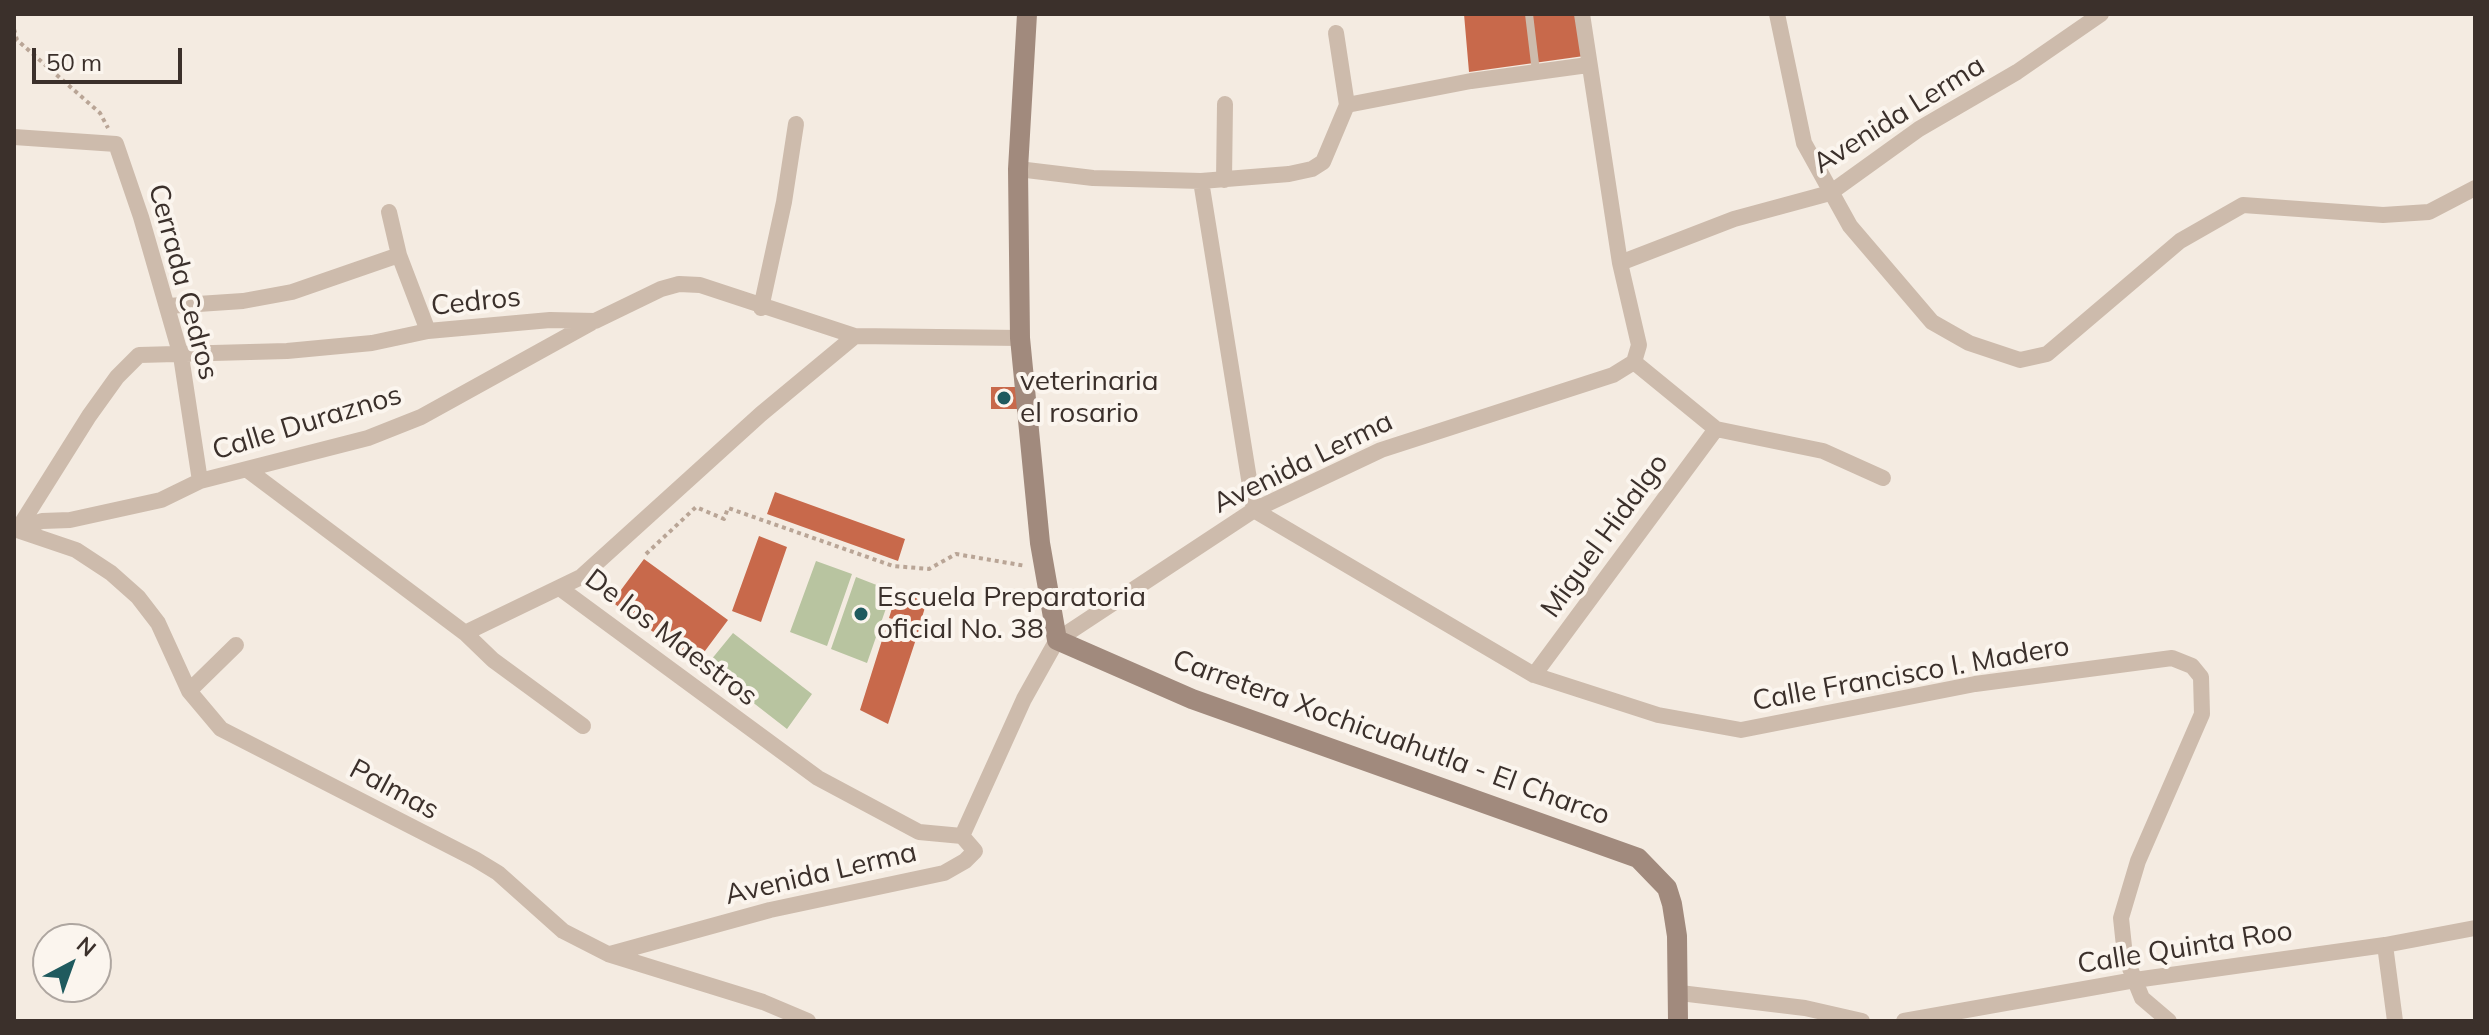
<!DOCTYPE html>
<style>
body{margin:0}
#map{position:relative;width:2489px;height:1035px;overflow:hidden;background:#f4ebe1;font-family:Mulish,sans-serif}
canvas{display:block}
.frame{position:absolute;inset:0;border:16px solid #3b302b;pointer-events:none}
.north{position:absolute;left:32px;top:923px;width:80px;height:80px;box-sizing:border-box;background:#fbf5ee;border:2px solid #aea6a0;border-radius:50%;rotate:41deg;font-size:22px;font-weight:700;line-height:32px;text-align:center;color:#3b302b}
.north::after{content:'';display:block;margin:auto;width:28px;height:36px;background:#1f5a5e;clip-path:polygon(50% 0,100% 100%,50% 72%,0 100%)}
.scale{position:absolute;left:32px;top:48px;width:150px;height:36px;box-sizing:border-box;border:4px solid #3b302b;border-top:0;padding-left:10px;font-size:24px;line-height:28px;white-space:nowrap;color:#3b302b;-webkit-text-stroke:6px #fbf5ee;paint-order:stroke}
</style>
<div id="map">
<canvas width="2489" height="1035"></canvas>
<div class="frame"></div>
<div class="north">N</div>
<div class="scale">50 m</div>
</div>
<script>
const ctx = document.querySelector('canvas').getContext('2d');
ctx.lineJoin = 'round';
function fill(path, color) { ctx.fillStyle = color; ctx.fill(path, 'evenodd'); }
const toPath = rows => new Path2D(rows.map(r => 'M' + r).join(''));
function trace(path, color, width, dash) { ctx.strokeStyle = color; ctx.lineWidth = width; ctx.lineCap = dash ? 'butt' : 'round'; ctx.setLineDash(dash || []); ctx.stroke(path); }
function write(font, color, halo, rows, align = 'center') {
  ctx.font = font + ' Mulish,sans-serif'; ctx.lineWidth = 8; ctx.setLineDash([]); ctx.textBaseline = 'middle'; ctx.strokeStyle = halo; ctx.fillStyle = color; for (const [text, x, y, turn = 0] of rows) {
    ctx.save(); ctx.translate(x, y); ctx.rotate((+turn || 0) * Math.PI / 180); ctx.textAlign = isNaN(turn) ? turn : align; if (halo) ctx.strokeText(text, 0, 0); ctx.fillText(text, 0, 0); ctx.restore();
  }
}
const green = toPath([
 [816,561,852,574,827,646,790,632],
 [856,577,892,591,867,663,831,649],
 [733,633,812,694,787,729,706,666]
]);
const building = toPath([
 [1464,14,1579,14,1584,56,1469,72],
 [991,387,1017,387,1017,409,991,409],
 [775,492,905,539,898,561,767,514],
 [759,536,787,547,761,622,732,611],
 [644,559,728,620,696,663,612,602],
 [897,592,927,601,919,627,889,618],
 [888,621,919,630,888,724,860,710]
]);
const path = toPath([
 [14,29,17,40,100,113,108,128],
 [646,554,696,507,724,519,728,508,893,566,929,569,956,554,1026,566]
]);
const lane = toPath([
 [1529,14,1536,72]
]);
const street = toPath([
 [1582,14,1620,263,1639,345,1634,362],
 [1777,14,1804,143,1850,226,1932,322,1969,343,2020,360,2047,354,2180,241,2243,205,2383,215,2429,212,2475,188],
 [1336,33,1347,105],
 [14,137,116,144,141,217,181,356,200,481],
 [1018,169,1093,178,1201,181,1289,174,1312,169,1323,162,1347,105,1471,81,1588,65],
 [1224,180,1225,104],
 [1201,181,1254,510,1534,675,1658,715,1741,730,1975,684,2172,658,2192,666,2201,677,2202,714,2138,861,2121,918,2125,956,2142,998,2169,1021],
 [389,212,399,255,428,331],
 [1620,263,1734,219,1830,193,1919,129,2017,72,2101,14],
 [168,306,243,301,292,292,399,255],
 [761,308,784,202,796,124],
 [1634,362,1716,429,1823,451,1883,478],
 [249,471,465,633,581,577,761,414,855,336],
 [14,529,76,550,111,573,138,597,158,623,189,691,221,729,475,859,498,873,563,931,608,954,763,1002,808,1021],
 [18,529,89,416,117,377,139,355,287,351,372,343,428,331,550,320,595,321,661,289,679,284,700,285,855,336,1020,338],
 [18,529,42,521,70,520,161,500,200,481,368,438,421,417,591,323],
 [561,589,818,778,919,832,962,836],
 [465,633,493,660,583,726],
 [1534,675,1716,429],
 [189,691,236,645],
 [962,836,1024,699,1057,640,1254,510,1381,450,1613,375,1634,362],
 [2385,945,2395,1021],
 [610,954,770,910,944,873,965,861,975,851,962,836],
 [1680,993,1805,1008,1862,1021],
 [1904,1021,2135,980,2385,945,2475,928]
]);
const secondary = toPath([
 [1027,14,1018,169,1020,338,1040,543,1057,640,1192,699,1638,858,1667,888,1672,904,1677,936,1678,1021]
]);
const markers = [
 [1004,398,8,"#1f5a5e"],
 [861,614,8,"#1f5a5e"]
];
const streetNames = [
 ["Avenida Lerma",1899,115,-32],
 ["Cerrada Cedros",183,282,75],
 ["Cedros",476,302,-6],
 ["Calle Duraznos",307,423,-17],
 ["Avenida Lerma",1303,463,-26],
 ["Miguel Hidalgo",1605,536,-54],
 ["De los Maestros",671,638,37],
 ["Calle Francisco I. Madero",1911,674,-10],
 ["Carretera Xochicuahutla - El Charco",1391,738,20],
 ["Palmas",394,790,28],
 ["Avenida Lerma",821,874,-13],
 ["Calle Quinta Roo",2185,948,-9]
];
const poiNames = [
 ["veterinaria",1020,382],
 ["el rosario",1020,414],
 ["Escuela Preparatoria",877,598],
 ["oficial No. 38",877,630]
];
fill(green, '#b8c4a0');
fill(building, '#c8694b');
trace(path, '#b9a596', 4, [4, 4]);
trace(lane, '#cdbbac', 8);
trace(street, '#cdbbac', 16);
trace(secondary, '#a18a7d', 20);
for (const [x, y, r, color] of markers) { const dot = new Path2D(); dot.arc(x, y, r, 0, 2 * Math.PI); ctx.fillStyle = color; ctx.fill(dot); trace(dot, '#fbf5ee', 3); }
write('28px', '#3b302b', '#fbf5ee', streetNames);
write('28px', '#3b302b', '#fbf5ee', poiNames, 'left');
</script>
